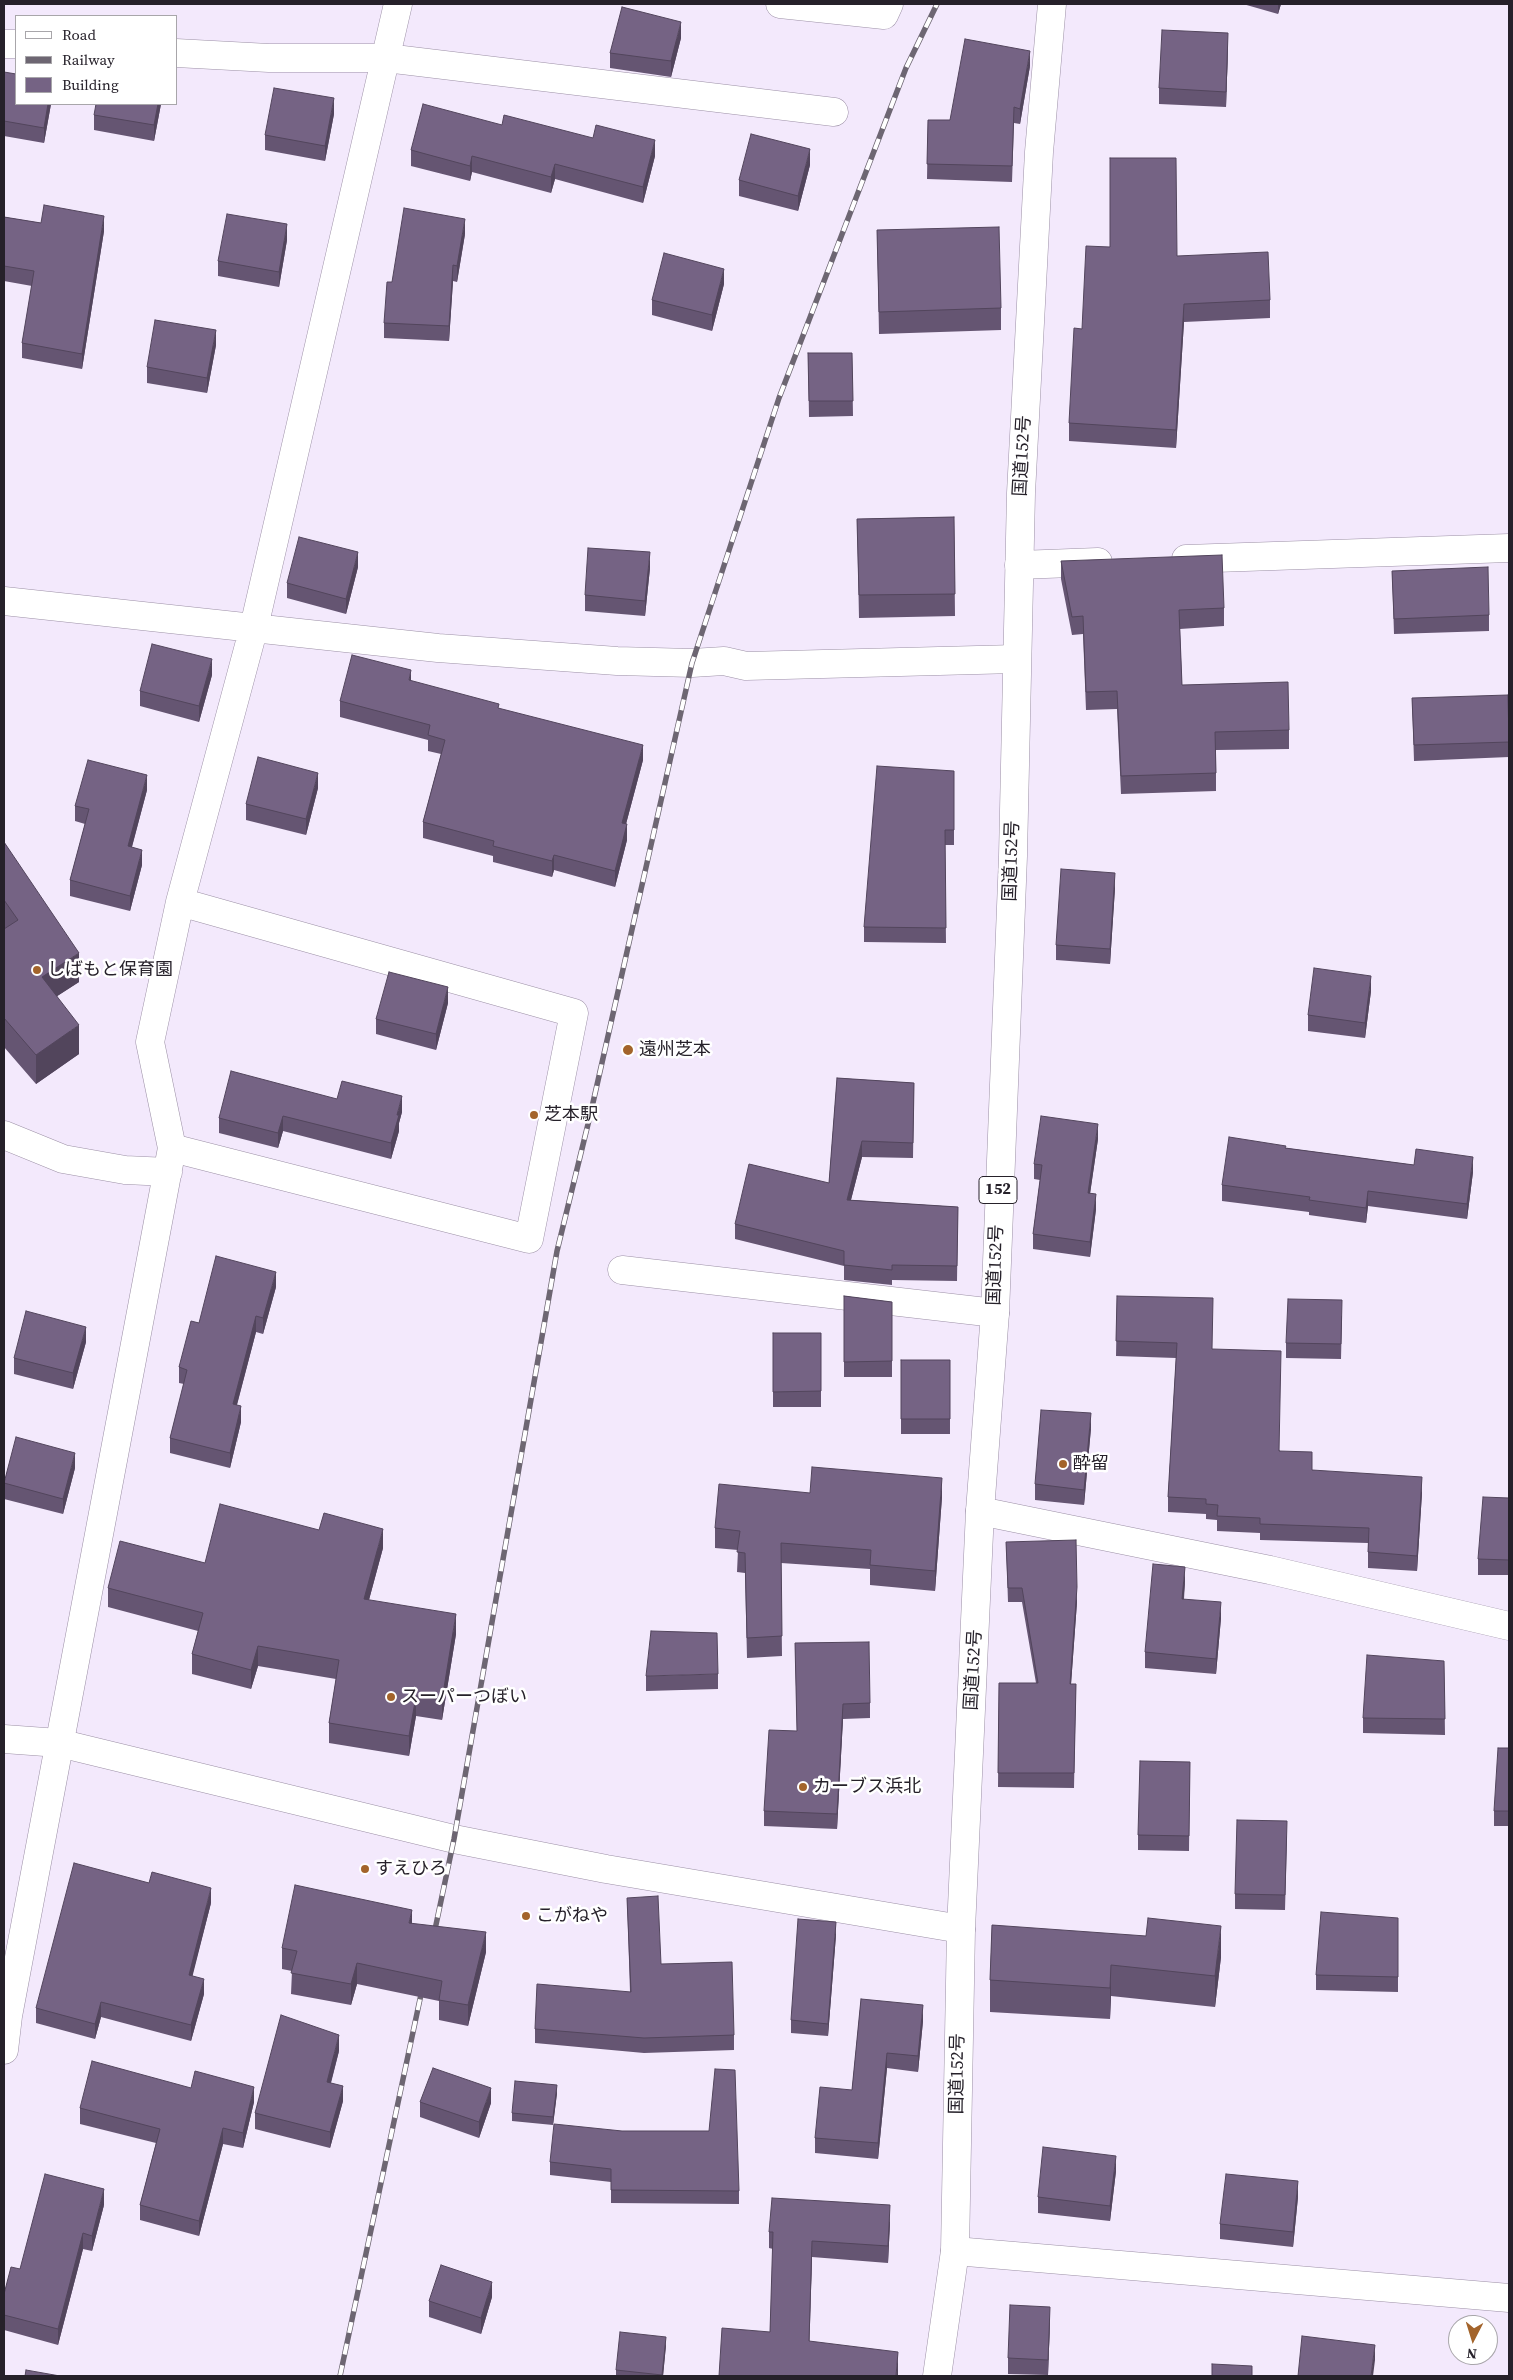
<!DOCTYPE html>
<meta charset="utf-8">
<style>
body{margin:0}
#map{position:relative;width:1513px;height:2380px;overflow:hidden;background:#f3e9fc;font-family:"Source Serif 4",serif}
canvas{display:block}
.frame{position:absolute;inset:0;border:5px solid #26212a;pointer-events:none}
.legend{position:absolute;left:15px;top:15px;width:162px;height:90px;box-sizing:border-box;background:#fff;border:1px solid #a8a6aa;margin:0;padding:6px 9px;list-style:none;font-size:15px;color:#26212a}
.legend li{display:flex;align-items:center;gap:10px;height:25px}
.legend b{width:25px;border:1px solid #a8a6aa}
.north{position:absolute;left:1448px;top:2315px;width:50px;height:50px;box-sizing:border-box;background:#fff;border:1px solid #a8a6aa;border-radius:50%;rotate:185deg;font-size:14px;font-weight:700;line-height:20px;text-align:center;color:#26212a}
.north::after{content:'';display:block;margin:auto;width:18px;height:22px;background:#a3642b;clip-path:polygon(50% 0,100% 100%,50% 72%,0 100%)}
</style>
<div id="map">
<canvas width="1513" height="2380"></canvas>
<div class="frame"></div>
<ul class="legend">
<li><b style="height:6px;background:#fff"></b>Road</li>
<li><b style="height:6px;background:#6d6672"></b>Railway</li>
<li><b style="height:14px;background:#756384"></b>Building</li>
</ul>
<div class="north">N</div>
</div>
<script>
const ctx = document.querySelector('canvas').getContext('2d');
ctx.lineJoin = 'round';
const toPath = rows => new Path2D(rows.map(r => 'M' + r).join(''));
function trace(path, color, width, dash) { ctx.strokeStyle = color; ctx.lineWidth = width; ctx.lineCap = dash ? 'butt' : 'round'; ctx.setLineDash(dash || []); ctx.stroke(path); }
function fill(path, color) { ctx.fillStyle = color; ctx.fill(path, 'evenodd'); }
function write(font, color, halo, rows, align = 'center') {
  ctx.font = font + ' "Source Serif 4","Noto Sans JP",serif'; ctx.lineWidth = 5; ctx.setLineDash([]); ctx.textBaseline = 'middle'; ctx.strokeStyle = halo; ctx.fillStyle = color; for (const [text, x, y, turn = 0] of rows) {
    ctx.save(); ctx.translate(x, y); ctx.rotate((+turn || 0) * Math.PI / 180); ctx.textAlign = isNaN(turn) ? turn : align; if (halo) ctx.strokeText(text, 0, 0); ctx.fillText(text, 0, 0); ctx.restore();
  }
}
const minor = toPath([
 [780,4,884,15,889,4],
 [4,44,16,44],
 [176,53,269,58,386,58,834,112],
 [1186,559,1509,548],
 [1019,565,1098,562],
 [4,601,438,648,617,661,692,663,724,661,746,666,1016,659],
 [4,1135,63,1159,125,1170,168,1172],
 [172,1148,529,1239,574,1013,180,902],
 [622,1270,995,1313],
 [4,2050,8,2016,172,1148,150,1042,180,902,254,627,398,4],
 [955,2251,1509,2298]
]);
const tertiary = toPath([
 [980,1511,1270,1570,1509,1626],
 [4,1739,59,1743,454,1839,606,1869,961,1929]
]);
const trunk = toPath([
 [937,2376,955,2251,961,1929,980,1511,995,1313,1013,856,1021,493,1039,152,1052,4]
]);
const rail = toPath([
 [433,1939,454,1839,557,1251,590,1116,692,663,779,398,906,68,937,4],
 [340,2376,423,1985]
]);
const wall = toPath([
 [1243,4,1281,4,1278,14],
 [681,38,671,77,610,68,610,53],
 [1228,48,1226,107,1159,104,1159,88],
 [1030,66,1020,124,1014,123,1012,182,927,179,928,120,950,120],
 [4,72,51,104,44,143,4,136],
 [161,104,154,141,94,130,94,115],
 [334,114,325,161,265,150,265,135],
 [502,125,655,156,643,203,555,179,551,193,472,172,470,181,411,166,411,150],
 [810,165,798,211,739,196,739,180],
 [4,217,41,223,104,231,82,369,22,358,22,343,32,286,4,281],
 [877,230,1001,308,1001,330,879,334],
 [465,234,457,282,453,281,449,341,384,338,384,323,392,282],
 [287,240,279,287,218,276,218,261],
 [1177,256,1270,300,1270,318,1184,322,1176,448,1069,441,1069,423,1082,329],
 [724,284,712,331,652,315,652,300],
 [216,345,207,393,147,383,147,367],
 [808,353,852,353,853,416,809,417],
 [954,517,955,616,859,618,857,519],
 [1061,561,1224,608,1224,626,1180,629,1182,685,1289,730,1289,749,1216,750,1216,791,1121,794,1117,709,1086,710,1083,634,1072,635,1061,579],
 [358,567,346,614,287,598,287,583],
 [650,568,645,616,585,611,585,595],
 [1392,571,1489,615,1489,631,1394,634],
 [212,675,199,722,140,706,140,691],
 [411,681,499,709,643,760,626,824,627,840,615,887,554,870,552,877,493,862,493,856,423,838,423,822,441,754,428,751,428,740,340,717,340,701],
 [1412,698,1509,731,1509,757,1414,761],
 [954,771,954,845,945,845,946,943,864,942,864,927],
 [318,788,306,835,246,820,246,804],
 [147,790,132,847,142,865,130,911,70,896,70,880,85,824,75,821,75,806],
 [4,842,79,982,57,996,79,1054,36,1084,4,1047],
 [1115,888,1110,964,1056,960,1056,945],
 [1371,991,1365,1038,1308,1031,1308,1015],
 [448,1003,436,1050,376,1034,376,1019],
 [837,1078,914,1083,913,1158,862,1157,851,1200,958,1207,957,1281,892,1280,892,1285,844,1280,844,1266,735,1239,735,1224,829,1183],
 [337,1099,402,1112,399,1123,399,1131,391,1159,283,1131,278,1148,219,1133,219,1118],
 [1098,1139,1090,1193,1096,1209,1090,1257,1033,1249,1033,1234,1040,1180,1034,1179,1034,1164],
 [1286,1148,1414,1165,1473,1172,1467,1219,1368,1206,1366,1223,1309,1215,1309,1212,1222,1201,1222,1185],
 [276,1287,263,1334,256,1332,237,1405,241,1422,230,1468,170,1453,170,1438,184,1384,179,1383,179,1367,199,1323],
 [844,1296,892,1302,892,1377,844,1377],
 [1117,1296,1212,1349,1280,1451,1312,1470,1422,1493,1417,1571,1368,1568,1368,1543,1260,1540,1260,1533,1217,1531,1217,1520,1206,1519,1206,1514,1168,1512,1168,1497,1176,1358,1116,1356],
 [1342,1316,1341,1359,1286,1358,1286,1343],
 [773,1333,821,1333,821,1407,773,1407],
 [86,1342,73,1389,14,1374,14,1358],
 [901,1360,950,1360,950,1434,901,1434],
 [1091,1428,1084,1505,1035,1500,1035,1484],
 [75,1468,63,1514,4,1499,4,1483],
 [810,1493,942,1497,935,1591,870,1585,870,1569,781,1563,782,1656,747,1658,745,1573,737,1572,738,1550,715,1548,715,1528],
 [1509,1498,1509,1575,1478,1575,1478,1559],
 [1006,1542,1077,1602,1071,1684,1076,1684,1074,1788,998,1787,999,1683,1036,1683,1022,1602,1008,1602],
 [383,1548,369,1600,456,1634,442,1720,416,1716,409,1756,329,1743,329,1723,336,1679,258,1666,251,1689,192,1674,192,1654,198,1631,108,1607,108,1588,205,1563],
 [1185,1582,1184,1599,1221,1618,1216,1674,1145,1668,1145,1652],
 [795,1643,870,1703,870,1718,843,1719,837,1829,764,1826,764,1811,797,1731],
 [1444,1661,1445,1735,1363,1733,1363,1718],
 [718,1674,718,1689,646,1691,646,1676],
 [1509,1748,1509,1826,1494,1826,1494,1811],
 [1190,1762,1189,1851,1138,1850,1138,1835],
 [1287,1836,1285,1910,1235,1909,1235,1894],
 [627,1898,661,1964,734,2035,734,2050,644,2053,535,2043,535,2029,630,1992],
 [211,1903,192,1976,204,1994,191,2041,101,2017,95,2039,36,2023,36,2008],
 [1398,1918,1398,1992,1316,1990,1316,1975],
 [412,1924,486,1952,468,2026,439,2020,439,2001,357,1984,351,2005,291,1994,292,1971,282,1969,282,1948],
 [992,1925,1221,1957,1215,2007,1111,1996,1110,2019,990,2012,990,1980],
 [836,1935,828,2036,791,2033,791,2020],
 [861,1999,923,2021,918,2072,887,2068,878,2159,815,2153,815,2138,852,2090],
 [339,2051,331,2083,343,2101,330,2148,255,2129,255,2113],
 [191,2088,254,2102,243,2148,223,2144,199,2236,140,2220,140,2205,156,2143,80,2124,80,2108],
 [557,2093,553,2125,512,2121,512,2113],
 [420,2102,491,2103,479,2138,420,2117],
 [622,2131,709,2131,739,2191,739,2204,611,2203,611,2182,550,2175,550,2162],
 [1116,2171,1110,2221,1038,2213,1038,2197],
 [1298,2197,1293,2247,1220,2239,1220,2224],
 [104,2205,92,2251,83,2249,58,2345,4,2330,4,2294,20,2269],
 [890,2222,888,2263,812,2257,809,2342,898,2368,770,2332,773,2249,769,2248,769,2232],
 [492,2297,481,2334,429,2317,429,2301],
 [1050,2322,1048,2375,1008,2374,1008,2358],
 [666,2345,663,2376,616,2376,616,2370]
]);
const shadedWall = toPath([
 [1278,4,1281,4,1278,14],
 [681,22,681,38,671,77,671,61],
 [1228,33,1228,48,1226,107,1226,92],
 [1030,51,1030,66,1020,124,1020,109],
 [334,98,334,114,325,161,325,146],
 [48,104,51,104,44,143,44,128],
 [158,104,161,104,154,141,154,125],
 [655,140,655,156,643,203,643,187],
 [810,149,810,165,798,211,798,196],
 [472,156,472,172,470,181,470,166],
 [555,164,555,179,551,193,551,177],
 [104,216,104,231,82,369,82,354],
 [465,219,465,234,457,282,457,266],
 [287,224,287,240,279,287,279,272],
 [453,265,453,281,449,341,449,326],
 [724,269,724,284,712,331,712,315],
 [1184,304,1184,322,1176,448,1176,430],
 [216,330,216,345,207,393,207,378],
 [358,552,358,567,346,614,346,599],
 [650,552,650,568,645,616,645,601],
 [212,659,212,675,199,722,199,706],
 [411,670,411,686,409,680],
 [643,745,643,760,622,839,622,823],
 [318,773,318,788,306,835,306,819],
 [147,775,147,790,128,861,128,846],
 [627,824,627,840,615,887,615,871],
 [142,850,142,865,130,911,130,896],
 [554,855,554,870,552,877,552,861],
 [1115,873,1115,888,1110,964,1110,949],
 [79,953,79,982,42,1006,42,977],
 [1371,976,1371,991,1365,1038,1365,1023],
 [448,987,448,1003,436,1050,436,1034],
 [79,1025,79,1054,36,1084,36,1055],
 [402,1096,402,1112,399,1123,399,1131,391,1159,391,1143,397,1115],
 [283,1116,283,1131,278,1148,278,1133],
 [1098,1124,1098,1139,1088,1208,1088,1193],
 [862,1141,862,1157,847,1215,847,1200],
 [1473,1157,1473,1172,1467,1219,1467,1204],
 [1368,1191,1368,1206,1366,1223,1366,1208],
 [1096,1194,1096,1209,1090,1257,1090,1242],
 [276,1272,276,1287,263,1334,263,1318],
 [256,1316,256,1332,233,1419,233,1404],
 [86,1327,86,1342,73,1389,73,1373],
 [241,1406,241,1422,230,1468,230,1453],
 [1091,1413,1091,1428,1084,1505,1084,1490],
 [75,1453,75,1468,63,1514,63,1499],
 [1422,1477,1422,1493,1417,1571,1417,1556],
 [942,1478,942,1497,935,1591,935,1571],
 [383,1529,383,1548,364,1618,364,1599],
 [1185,1567,1185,1582,1182,1614,1182,1599],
 [1077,1587,1077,1602,1070,1698,1070,1684],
 [1221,1602,1221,1618,1216,1674,1216,1659],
 [456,1614,456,1634,442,1720,442,1700],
 [258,1646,258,1666,251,1689,251,1670],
 [416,1696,416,1716,409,1756,409,1736],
 [843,1704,843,1719,837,1829,837,1814],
 [211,1888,211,1903,189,1990,189,1975],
 [412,1910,412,1931,409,1923],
 [836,1922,836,1935,828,2036,828,2024],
 [1221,1926,1221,1957,1215,2007,1215,1976],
 [486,1932,486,1952,468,2026,468,2005],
 [357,1963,357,1984,351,2005,351,1984],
 [1111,1965,1111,1996,1110,2019,1110,1988],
 [204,1979,204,1994,191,2041,191,2025],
 [101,2002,101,2017,95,2039,95,2024],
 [923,2005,923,2021,918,2072,918,2056],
 [339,2035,339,2051,327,2097,327,2082],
 [887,2053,887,2068,878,2159,878,2143],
 [557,2085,557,2093,553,2125,553,2117],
 [343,2086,343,2101,330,2148,330,2132],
 [254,2087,254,2102,243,2148,243,2133],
 [491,2088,491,2103,479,2138,479,2122],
 [223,2128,223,2144,199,2236,199,2221],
 [1116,2156,1116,2171,1110,2221,1110,2206],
 [1298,2181,1298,2197,1293,2247,1293,2232],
 [104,2189,104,2205,92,2251,92,2236],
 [890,2205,890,2222,888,2263,888,2246],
 [83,2233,83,2249,58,2345,58,2329],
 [812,2241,812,2257,809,2358,809,2341],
 [492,2282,492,2297,481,2334,481,2318],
 [1050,2307,1050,2322,1048,2375,1048,2360],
 [666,2337,666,2345,663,2376,662,2376],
 [1375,2345,1375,2360,1373,2376,1371,2376],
 [898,2352,898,2376,896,2376]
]);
const building = toPath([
 [622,7,681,22,671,61,610,53,622,7],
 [1162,30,1228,33,1226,92,1159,88,1162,30],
 [965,39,1030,51,1020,109,1014,107,1012,166,927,164,928,120,950,120,965,39],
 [4,72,16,74,16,104,48,104,44,128,4,121,4,72],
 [274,88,334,98,325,146,265,135,274,88],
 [96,104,158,104,154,125,94,115,96,104],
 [423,104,502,125,504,115,593,138,596,125,655,140,643,187,555,164,551,177,472,156,470,166,411,150,423,104],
 [751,134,810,149,798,196,739,180,751,134],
 [1110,158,1176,158,1177,256,1268,252,1270,300,1184,304,1176,430,1069,423,1074,328,1082,329,1086,246,1110,247,1110,158],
 [44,205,104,216,82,354,22,343,34,271,4,266,4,217,41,223,44,205],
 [404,208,465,219,457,266,453,265,449,326,384,323,387,282,392,282,404,208],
 [227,214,287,224,279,272,218,261,227,214],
 [999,227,1001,308,879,312,877,230,999,227],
 [664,253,724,269,712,315,652,300,664,253],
 [155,320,216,330,207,378,147,367,155,320],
 [808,353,852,353,853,401,809,401,808,353],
 [954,517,955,594,859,595,857,519,954,517],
 [299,537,358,552,346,599,287,583,299,537],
 [588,548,650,552,645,601,585,595,588,548],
 [1222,555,1224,608,1179,610,1182,685,1288,682,1289,730,1215,732,1216,773,1121,776,1117,691,1086,692,1083,616,1072,617,1061,561,1222,555],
 [1488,567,1489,615,1394,619,1392,571,1488,567],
 [152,644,212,659,199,706,140,691,152,644],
 [352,655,411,670,409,680,499,704,498,708,643,745,622,823,627,824,615,871,554,855,552,861,493,846,494,841,423,822,445,740,428,735,430,725,340,701,352,655],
 [1508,695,1509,742,1414,745,1412,698,1508,695],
 [258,757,318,773,306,819,246,804,258,757],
 [88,760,147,775,128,846,142,850,130,896,70,880,89,809,75,806,88,760],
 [877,766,954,771,954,830,945,830,946,928,864,927,877,766],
 [4,842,79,953,42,977,79,1025,36,1055,4,1018,4,929,18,920,4,900,4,842],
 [1061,869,1115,873,1110,949,1056,945,1061,869],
 [1314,968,1371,976,1365,1023,1308,1015,1314,968],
 [389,972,448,987,436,1034,376,1019,389,972],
 [231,1071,337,1099,342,1081,402,1096,397,1115,399,1115,391,1143,283,1116,278,1133,219,1118,231,1071],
 [837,1078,914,1083,913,1143,862,1141,847,1200,958,1207,957,1266,892,1265,892,1270,844,1265,844,1251,735,1224,749,1164,829,1183,837,1078],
 [1041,1116,1098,1124,1088,1193,1096,1194,1090,1242,1033,1234,1042,1165,1034,1164,1041,1116],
 [1229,1137,1286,1146,1285,1148,1414,1165,1416,1149,1473,1157,1467,1204,1368,1191,1366,1208,1309,1200,1310,1197,1222,1185,1229,1137],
 [216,1256,276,1272,263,1318,256,1316,233,1404,241,1406,230,1453,170,1438,187,1370,179,1367,191,1321,199,1323,216,1256],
 [844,1296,892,1302,892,1361,844,1362,844,1296],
 [1117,1296,1213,1298,1212,1349,1281,1351,1279,1451,1312,1452,1312,1470,1422,1477,1417,1556,1368,1552,1369,1528,1260,1524,1260,1518,1217,1516,1218,1505,1206,1504,1206,1499,1168,1497,1177,1343,1116,1341,1117,1296],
 [1288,1299,1342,1300,1341,1344,1286,1343,1288,1299],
 [26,1311,86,1327,73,1373,14,1358,26,1311],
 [773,1333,821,1333,821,1391,773,1392,773,1333],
 [901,1360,950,1360,950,1419,901,1419,901,1360],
 [1041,1410,1091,1413,1084,1490,1035,1484,1041,1410],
 [16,1437,75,1453,63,1499,4,1483,16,1437],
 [812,1467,942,1478,935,1571,870,1565,871,1550,781,1543,782,1636,747,1638,745,1553,737,1552,740,1531,715,1528,719,1484,810,1493,812,1467],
 [1483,1497,1509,1498,1509,1560,1478,1559,1483,1497],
 [220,1504,319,1530,324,1513,383,1529,364,1599,456,1614,442,1700,416,1696,409,1736,329,1723,339,1660,258,1646,251,1670,192,1654,203,1613,108,1588,120,1541,205,1563,220,1504],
 [1076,1540,1077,1587,1070,1684,1076,1684,1074,1773,998,1773,999,1683,1038,1683,1022,1588,1008,1588,1006,1542,1076,1540],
 [1153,1564,1185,1567,1182,1599,1221,1602,1216,1659,1145,1652,1153,1564],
 [651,1631,717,1633,718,1674,646,1676,651,1631],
 [869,1642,870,1703,843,1704,837,1814,764,1811,769,1730,797,1731,795,1643,869,1642],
 [1367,1655,1444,1661,1445,1719,1363,1718,1367,1655],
 [1498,1748,1509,1748,1509,1811,1494,1811,1498,1748],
 [1140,1761,1190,1762,1189,1836,1138,1835,1140,1761],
 [1237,1820,1287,1821,1285,1895,1235,1894,1237,1820],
 [74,1863,149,1883,152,1872,211,1888,189,1975,204,1979,191,2025,101,2002,95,2024,36,2008,74,1863],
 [295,1885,412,1910,409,1923,486,1932,468,2005,439,2000,442,1981,357,1963,351,1984,291,1973,297,1951,282,1948,295,1885],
 [658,1896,661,1964,732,1962,734,2035,644,2038,535,2029,537,1984,631,1992,627,1898,658,1896],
 [1321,1912,1398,1918,1398,1977,1316,1975,1321,1912],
 [1148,1918,1221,1926,1215,1976,1111,1965,1110,1988,990,1980,992,1925,1146,1936,1148,1918],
 [798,1919,836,1922,828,2024,791,2020,798,1919],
 [861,1999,923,2005,918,2056,887,2053,878,2143,815,2138,820,2087,852,2090,861,1999],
 [281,2015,339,2035,327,2082,343,2086,330,2132,255,2113,281,2015],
 [92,2061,191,2088,195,2071,254,2087,243,2133,223,2128,199,2221,140,2205,160,2129,80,2108,92,2061],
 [433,2068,491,2088,479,2122,420,2102,433,2068],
 [715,2069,735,2070,739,2191,611,2190,611,2169,550,2162,554,2124,622,2131,709,2131,715,2069],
 [515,2081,557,2085,553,2117,512,2113,515,2081],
 [1043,2147,1116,2156,1110,2206,1038,2197,1043,2147],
 [45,2174,104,2189,92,2236,83,2233,58,2329,4,2315,4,2294,11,2267,20,2269,45,2174],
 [1226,2174,1298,2181,1293,2232,1220,2224,1226,2174],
 [772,2198,890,2205,888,2246,812,2241,809,2341,898,2352,896,2376,719,2376,722,2328,770,2332,773,2232,769,2232,772,2198],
 [441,2265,492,2282,481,2318,429,2301,441,2265],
 [1010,2305,1050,2307,1048,2360,1008,2358,1010,2305],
 [620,2332,666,2337,662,2375,616,2370,620,2332],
 [1302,2336,1375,2345,1371,2376,1298,2376,1302,2336],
 [1212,2364,1252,2366,1252,2376,1212,2376,1212,2364],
 [26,2370,60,2376,25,2376,26,2370]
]);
const markers = [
 [37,970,5,"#a3642b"],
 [628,1050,6,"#a3642b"],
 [534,1115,5,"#a3642b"],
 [1063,1464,5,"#a3642b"],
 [391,1697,5,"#a3642b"],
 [803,1787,5,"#a3642b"],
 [365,1869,5,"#a3642b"],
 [526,1916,5,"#a3642b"]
];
const shields = [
 [998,1190,38]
];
const shieldNames = [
 ["152",998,1190]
];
const streetNames = [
 ["国道152号",1023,456,-87],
 ["国道152号",1012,861,-88],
 ["国道152号",996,1265,-88],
 ["国道152号",974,1670,-87],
 ["国道152号",958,2074,-89]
];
const poiNames = [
 ["しばもと保育園",47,970],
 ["遠州芝本",639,1050],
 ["芝本駅",544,1115],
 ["酔留",1073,1464],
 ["スーパーつぼい",401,1697],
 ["カーブス浜北",813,1787],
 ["すえひろ",375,1869],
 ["こがねや",536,1916]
];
trace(minor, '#9c90a6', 29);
trace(tertiary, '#9c90a6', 29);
trace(trunk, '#9c90a6', 29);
trace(minor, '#fff', 28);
trace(tertiary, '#fff', 28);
trace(trunk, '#fff', 28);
trace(rail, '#6d6672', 5.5);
trace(rail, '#fff', 4, [11]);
fill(wall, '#655572');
fill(shadedWall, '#52455c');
fill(building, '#756384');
trace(building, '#52455c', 1);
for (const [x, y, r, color] of markers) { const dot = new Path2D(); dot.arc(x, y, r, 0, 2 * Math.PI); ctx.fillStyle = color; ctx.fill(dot); trace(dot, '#fff', 2); }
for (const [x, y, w] of shields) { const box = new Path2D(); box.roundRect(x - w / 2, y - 13.5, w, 27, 4); ctx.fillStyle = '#fff'; ctx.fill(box); trace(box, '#26212a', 1); }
write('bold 16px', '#26212a', null, shieldNames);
write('18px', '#26212a', '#fff', streetNames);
write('18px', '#26212a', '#fff', poiNames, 'left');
</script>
